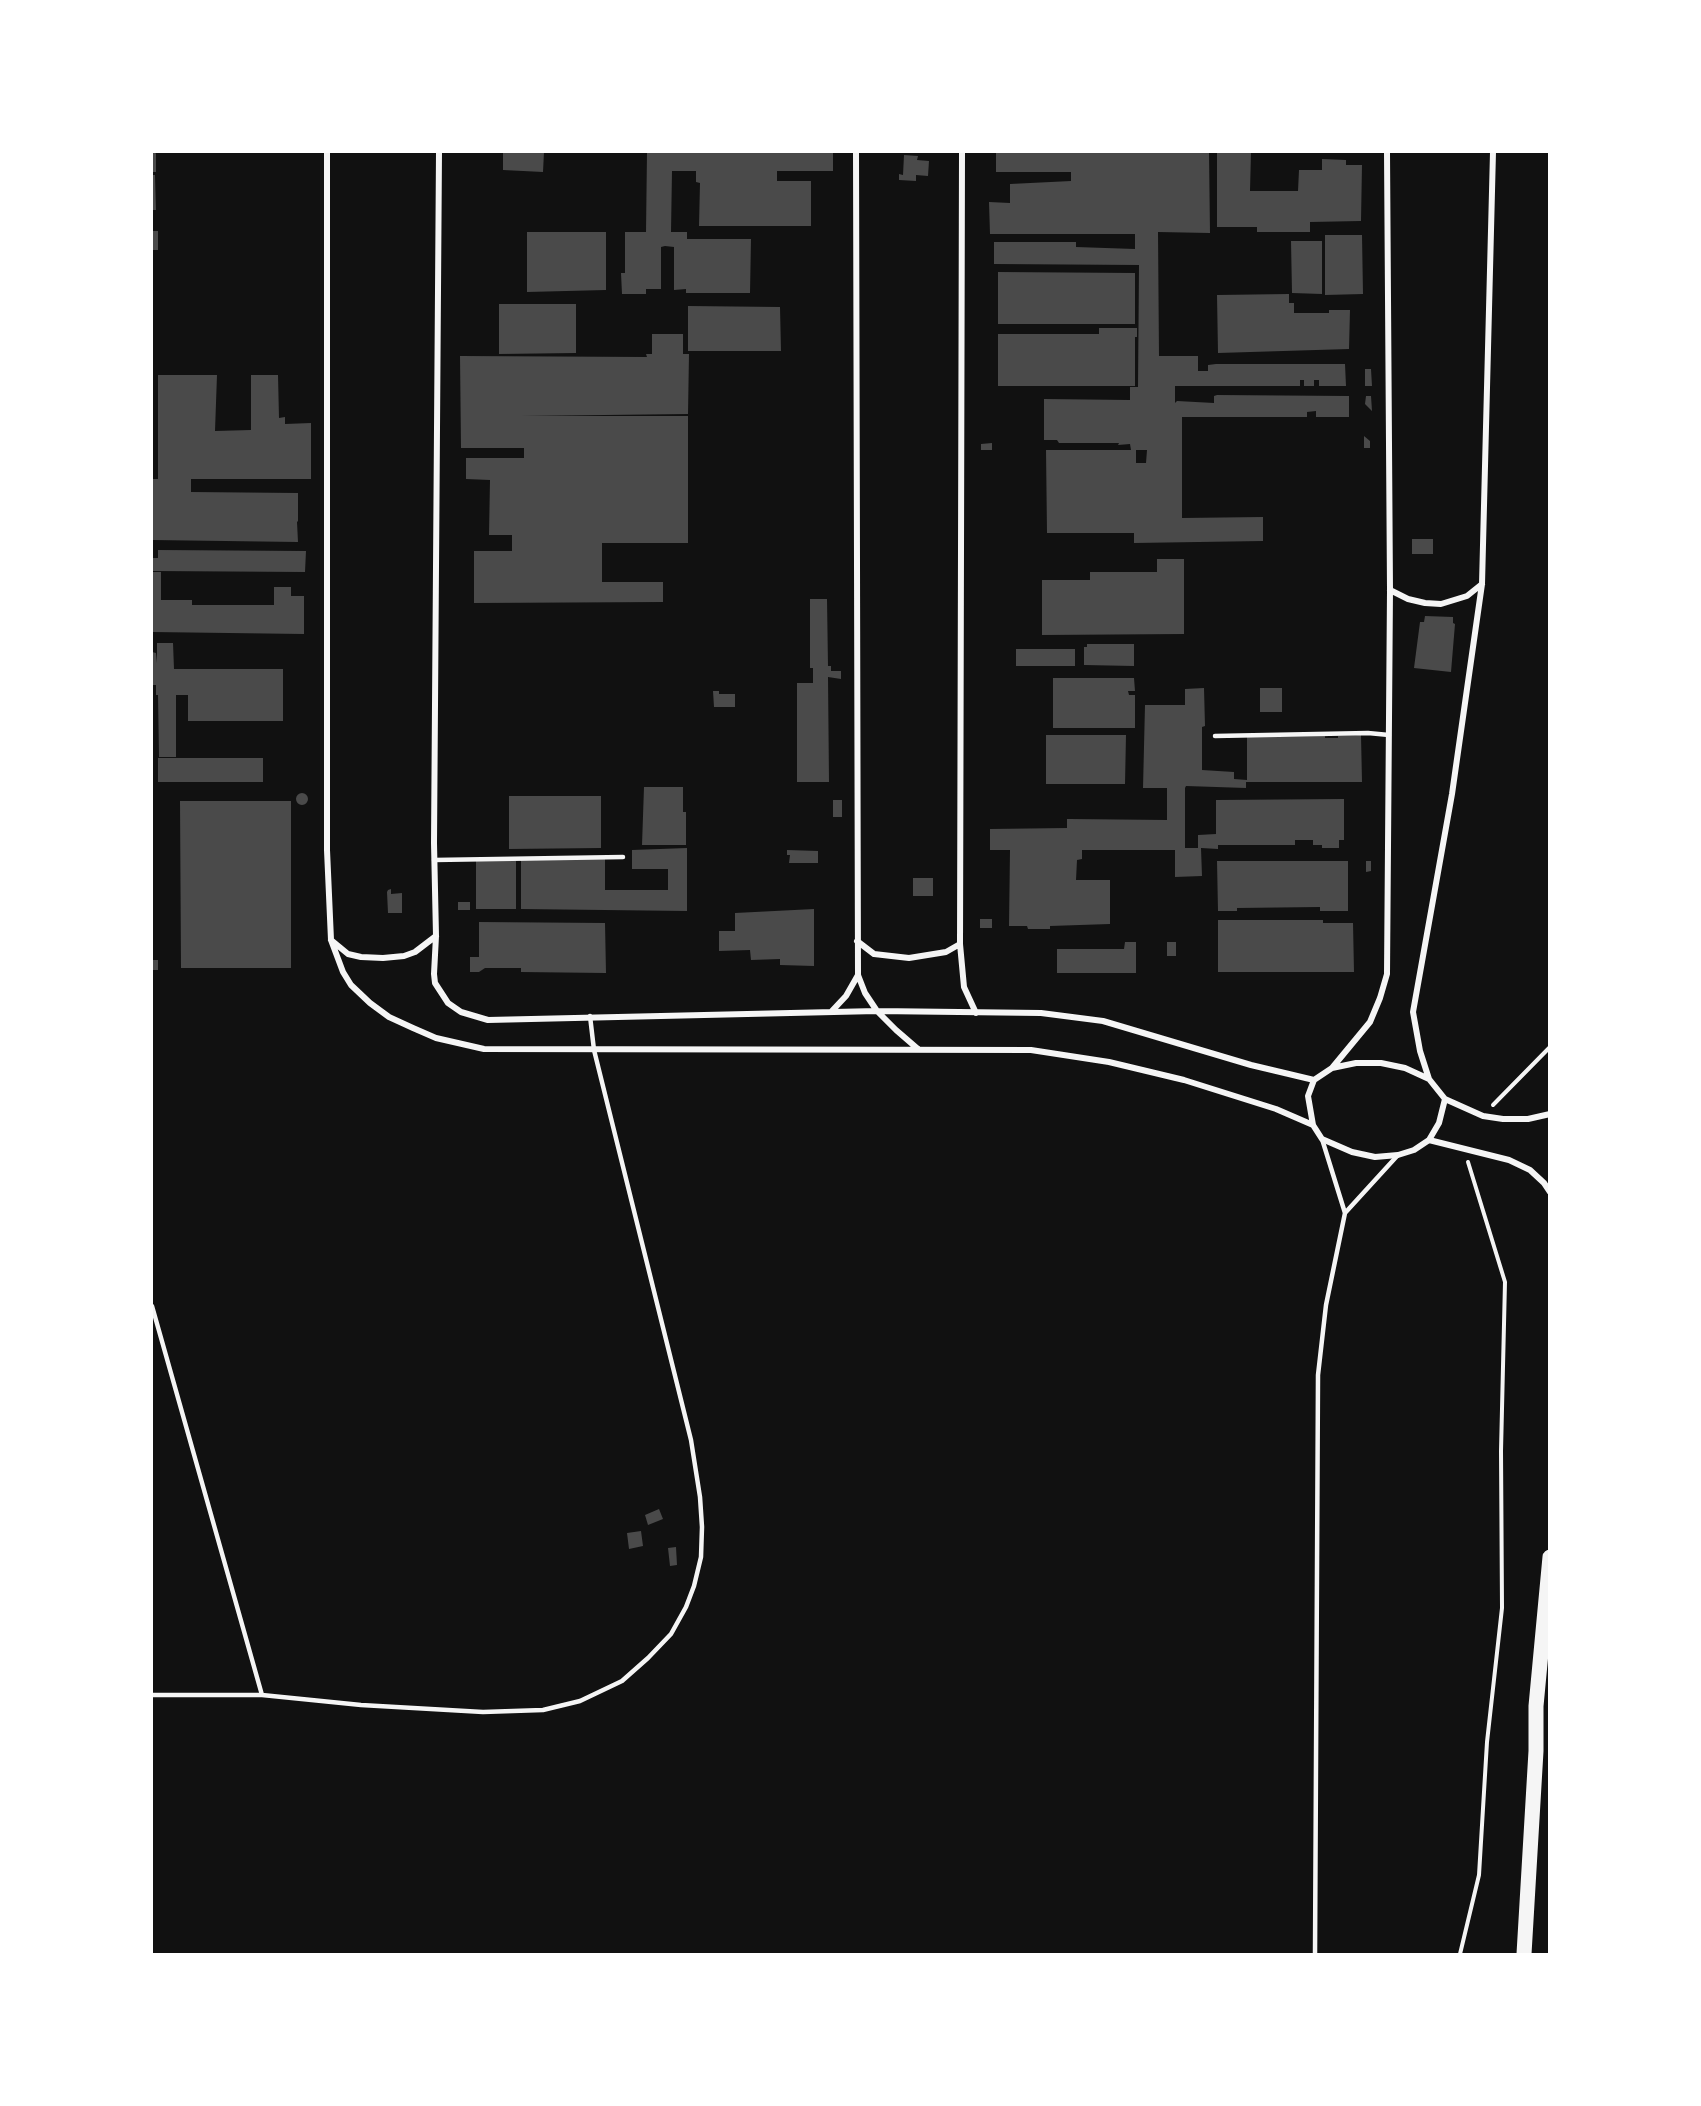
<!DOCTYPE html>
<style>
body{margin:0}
#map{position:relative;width:1701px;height:2106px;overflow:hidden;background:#111;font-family:"Varela Round",sans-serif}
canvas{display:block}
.frame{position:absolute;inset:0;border:153px solid #fff;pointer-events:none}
</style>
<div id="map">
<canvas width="1701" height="2106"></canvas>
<div class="frame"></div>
</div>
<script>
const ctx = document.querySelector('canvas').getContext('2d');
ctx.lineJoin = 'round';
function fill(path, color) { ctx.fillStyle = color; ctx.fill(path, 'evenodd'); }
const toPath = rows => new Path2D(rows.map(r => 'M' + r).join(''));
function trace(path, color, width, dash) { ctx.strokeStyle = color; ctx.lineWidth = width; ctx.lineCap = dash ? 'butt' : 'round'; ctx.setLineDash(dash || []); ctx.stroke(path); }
const building = toPath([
 [152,152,155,152,156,154,156,172,152,172],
 [503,152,544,152,543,172,503,170],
 [647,152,833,152,833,171,777,171,777,181,811,181,811,226,699,226,700,183,696,182,696,171,672,171,671,232,687,232,687,239,751,239,750,293,686,293,686,289,674,290,674,247,665,246,661,247,661,289,646,289,646,294,622,294,621,273,625,273,625,232,646,232],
 [996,152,1209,152,1210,233,1158,232,1159,356,1198,356,1198,371,1208,371,1208,365,1216,364,1345,364,1346,386,1319,386,1319,380,1314,380,1314,386,1304,386,1304,380,1300,380,1300,386,1175,386,1175,403,1177,401,1214,403,1214,396,1217,395,1349,396,1349,417,1316,417,1316,411,1307,412,1307,417,1182,417,1182,518,1263,517,1263,541,1134,543,1134,533,1047,533,1046,450,1131,450,1130,444,1118,445,1119,443,1059,443,1057,440,1044,440,1044,399,1130,400,1130,387,1138,387,1139,265,994,264,994,242,1076,242,1076,247,1135,249,1135,234,990,234,989,202,1010,203,1010,184,1071,181,1071,172,996,172],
 [1136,450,1147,450,1146,463,1136,463],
 [1217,152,1251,152,1250,191,1298,191,1299,170,1322,170,1322,159,1346,160,1346,165,1362,165,1361,221,1310,222,1310,232,1257,232,1257,227,1217,227],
 [904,155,918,156,917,160,929,161,928,176,916,175,916,181,899,180,899,174,903,175],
 [152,175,155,175,156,210,152,210],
 [152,231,158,231,158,250,152,250],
 [527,232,606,232,606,290,527,292],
 [1325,235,1362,235,1363,294,1325,295],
 [1291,241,1322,241,1322,294,1292,293],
 [998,272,1135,273,1135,324,998,324],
 [1289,294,1289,303,1294,303,1294,313,1329,313,1329,310,1350,310,1349,349,1218,353,1217,295],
 [499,304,576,304,576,353,499,354],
 [688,306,780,307,781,351,688,351],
 [1099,328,1137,328,1137,337,1135,337,1135,386,998,386,998,334,1099,334],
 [652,334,683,334,683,354,689,354,688,414,522,416,688,416,688,543,602,543,602,582,663,582,663,602,474,603,474,551,512,551,512,535,489,535,490,480,466,479,466,458,524,458,524,448,461,448,460,356,647,357,646,354,652,354],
 [1365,369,1371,369,1372,386,1365,386],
 [158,375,217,375,215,431,251,430,251,375,278,375,279,418,285,417,285,424,311,423,311,479,191,479,191,492,298,493,298,521,297,522,298,542,152,540,152,479,158,479],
 [1366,396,1371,396,1372,411,1365,404],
 [1364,436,1370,441,1370,448,1364,448],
 [992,443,992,450,981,450,981,444],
 [1412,539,1433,539,1433,554,1412,554],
 [158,550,306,551,305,572,152,571,152,558,158,558],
 [1157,559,1184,559,1184,634,1042,635,1042,580,1090,580,1090,572,1157,572],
 [152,572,161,572,161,600,192,600,192,605,274,605,274,587,291,587,291,596,304,596,304,634,152,632],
 [810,599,827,599,828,666,831,666,831,671,841,671,841,679,828,677,829,782,797,782,797,683,813,683,813,668,810,668],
 [1425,616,1453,617,1453,623,1455,624,1451,672,1414,668,1420,622,1424,622],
 [157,643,173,643,174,669,283,669,283,721,188,721,188,695,176,695,176,757,159,757,158,695,156,695,156,685,152,685,152,652,156,653,157,663],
 [1087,644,1134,644,1134,666,1084,665,1084,647,1087,647],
 [1016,649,1075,649,1075,666,1016,666],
 [1053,678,1134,678,1135,691,1128,691,1129,695,1135,695,1135,728,1053,728],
 [1204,688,1205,726,1202,727,1202,770,1234,772,1234,779,1247,780,1247,737,1325,736,1325,738,1338,738,1338,736,1361,735,1362,782,1246,782,1246,788,1186,786,1185,788,1185,848,1198,848,1198,835,1216,834,1216,800,1344,799,1344,840,1339,840,1339,848,1322,848,1322,845,1313,845,1313,840,1295,840,1295,845,1218,845,1218,849,1201,848,1202,876,1175,877,1175,850,1082,850,1082,859,1077,860,1076,880,1110,880,1110,924,1050,926,1050,929,1028,929,1027,926,1009,926,1010,850,990,850,990,829,1067,828,1067,819,1070,819,1167,820,1167,788,1143,788,1145,705,1185,705,1185,689],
 [1260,688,1282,688,1282,712,1260,712],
 [713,691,719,691,719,694,735,694,735,707,714,707],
 [1046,735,1126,735,1125,784,1046,784],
 [158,758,263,758,263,782,158,782],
 [644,787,683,787,683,812,686,812,686,845,642,845],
 '296 799a6 6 0 1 1 12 0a6 6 0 1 1-12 0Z',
 [509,796,601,796,601,848,509,849],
 [833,800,842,800,842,817,833,817],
 [180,801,291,801,291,968,181,968],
 [687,848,687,911,521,909,521,858,605,858,605,890,668,890,668,869,632,869,632,850],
 [787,850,818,851,818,863,789,863,790,855,787,855],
 [476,860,516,861,516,909,476,909],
 [1217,861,1348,861,1348,911,1320,911,1320,907,1237,908,1237,911,1218,911],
 [1366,861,1371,861,1371,871,1366,872],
 [913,878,933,878,933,896,913,896],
 [391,889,391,894,402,893,402,913,388,913,387,892,388,890],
 [458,902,470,902,470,910,458,910],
 [814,909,814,966,780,965,780,959,751,960,750,950,719,951,719,931,735,931,735,913],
 [980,919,992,919,992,928,980,928],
 [1323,920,1323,923,1353,923,1354,972,1218,972,1218,920],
 [479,922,605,923,606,973,521,972,521,968,485,968,479,972,470,972,470,957,479,957],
 [1125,942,1136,942,1136,973,1057,973,1057,949,1124,949],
 [1167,942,1176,942,1176,956,1167,956],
 [152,960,158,960,158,970,152,970],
 [659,1509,663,1519,648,1525,645,1515],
 [641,1531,643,1546,629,1549,627,1533],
 [676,1547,677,1565,670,1566,668,1548]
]);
const path = toPath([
 [1493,1105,1550,1047],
 [1460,1954,1479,1875,1487,1742,1502,1608,1501,1451,1505,1282,1468,1162]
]);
const service = toPath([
 [1215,736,1368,733,1389,735],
 [434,860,623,857],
 [1322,1139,1345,1213,1398,1155],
 [152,1306,262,1695],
 [152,1695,262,1695,361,1705,483,1712,543,1710,580,1701,622,1681,648,1658,671,1634,686,1607,694,1586,701,1557,702,1527,700,1497,691,1440,594,1050,590,1016],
 [1315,1954,1318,1375,1326,1305,1345,1213]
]);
const minor = toPath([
 [327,152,327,850,331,940,343,972,351,985,370,1003,389,1017,413,1028,436,1038,484,1049,1031,1050,1109,1062,1184,1080,1276,1109,1313,1125],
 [439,152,434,843,436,936,434,974,435,983,448,1003,461,1012,488,1020,877,1011,1041,1013,1103,1021,1251,1065,1314,1080],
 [856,152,858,975,865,993,877,1011,896,1030,918,1049],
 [962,152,960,944,964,987,976,1013],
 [1390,590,1408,599,1425,603,1441,604,1467,596,1482,584],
 [331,940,348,954,361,957,383,958,404,956,415,952,436,936],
 [857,941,874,954,909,958,946,952,960,944],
 [831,1012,846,996,858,975],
 [1332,1068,1370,1022,1380,998,1387,974,1390,590,1387,152],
 [1429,1079,1420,1051,1413,1012,1452,794,1482,584,1493,152],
 [1445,1099,1439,1123,1429,1140,1414,1150,1398,1155,1375,1157,1352,1152,1322,1139,1313,1125,1308,1096,1314,1080,1332,1068,1356,1063,1381,1063,1405,1068,1429,1079,1445,1099,1483,1116,1503,1119,1528,1119,1550,1114],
 [1429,1140,1509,1160,1530,1170,1544,1183,1550,1192]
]);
const trunk = toPath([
 [1524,1954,1536,1751,1536,1706,1550,1557]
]);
fill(building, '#4a4a4a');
trace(path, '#f5f5f5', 4);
trace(service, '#f5f5f5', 4.5);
trace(minor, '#f5f5f5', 6);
trace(trunk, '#f5f5f5', 15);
</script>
